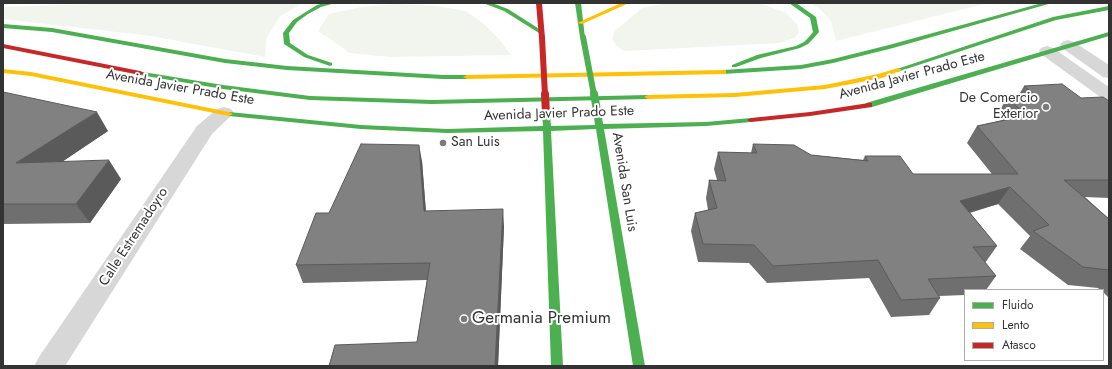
<!DOCTYPE html>
<style>
body{margin:0}
#map{position:relative;width:1112px;height:369px;overflow:hidden;background:#fff;font-family:Jost,sans-serif}
canvas{display:block}
.frame{position:absolute;inset:0;border:4px solid #333;pointer-events:none}
.legend{position:absolute;left:964px;top:289px;width:140px;height:72px;box-sizing:border-box;background:#fff;border:1px solid #adadad;margin:0;padding:5px 7px;list-style:none;font-size:12px;color:#333}
.legend li{display:flex;align-items:center;gap:8px;height:20px}
.legend b{width:20px;border:1px solid #adadad}
</style>
<div id="map">
<canvas width="1112" height="369"></canvas>
<div class="frame"></div>
<ul class="legend">
<li><b style="height:5px;background:#4caf50"></b>Fluido</li>
<li><b style="height:5px;background:#ffc107"></b>Lento</li>
<li><b style="height:5px;background:#c62828"></b>Atasco</li>
</ul>
</div>
<script>
const ctx = document.querySelector('canvas').getContext('2d');
ctx.lineJoin = 'round';
function fill(path, color) { ctx.fillStyle = color; ctx.fill(path, 'evenodd'); }
const toPath = rows => new Path2D(rows.map(r => 'M' + r).join(''));
function trace(path, color, width, dash) { ctx.strokeStyle = color; ctx.lineWidth = width; ctx.lineCap = dash ? 'butt' : 'round'; ctx.setLineDash(dash || []); ctx.stroke(path); }
function write(font, color, halo, rows, align = 'center') {
  ctx.font = font + ' Jost,sans-serif'; ctx.lineWidth = 4; ctx.setLineDash([]); ctx.textBaseline = 'middle'; ctx.strokeStyle = halo; ctx.fillStyle = color; for (const [text, x, y, turn = 0] of rows) {
    ctx.save(); ctx.translate(x, y); ctx.rotate((+turn || 0) * Math.PI / 180); ctx.textAlign = isNaN(turn) ? turn : align; if (halo) ctx.strokeText(text, 0, 0); ctx.fillText(text, 0, 0); ctx.restore();
  }
}
const green = toPath([
 [123,3,303,3,280,16,266,39,265,57,151,36,3,19,3,7],
 [677,3,762,4,786,13,798,25,799,33,794,38,780,43,624,51,617,46,612,39,615,31,642,8,663,4],
 [810,3,988,3,836,41,831,21,821,10],
 [396,4,437,6,466,11,484,24,500,40,511,55,390,57,350,53,318,31,329,14,361,7]
]);
const street = toPath([
 [1068,40,1074,42,1109,65,1109,78,1103,77,1062,48,1060,45,1062,42,1068,40],
 [1047,46,1053,48,1109,87,1109,100,1103,99,1041,54,1039,51,1041,48,1047,46],
 [224,107,231,109,234,113,212,134,65,366,34,366,39,357,197,126,217,109,224,107]
]);
const fast = toPath([
 [324,3,335,3,321,7,308,14,297,22,289,33,290,43,308,55,332,63,332,65,330,66,304,57,284,44,283,33,293,20,317,5,324,3],
 [483,3,492,3,508,9,544,32,539,33,504,11,483,3],
 [575,3,581,3,585,38,580,37,575,3],
 [789,3,796,3,816,17,819,32,813,39,808,44,800,48,761,58,736,67,732,67,732,65,757,55,796,46,804,42,809,37,813,32,810,18,789,3],
 [1042,3,1052,3,893,48,833,63,801,69,723,74,719,72,723,70,801,65,833,59,889,45,1042,3],
 [1109,6,1109,10,1056,20,900,71,898,72,894,70,1053,17,1109,6],
 [3,24,52,28,225,59,287,66,443,75,467,75,471,77,467,79,443,79,287,70,225,63,52,32,3,28,3,24],
 [1109,32,1109,36,872,107,866,107,865,105,866,103,1109,32],
 [137,71,223,85,310,96,432,100,648,95,652,97,648,99,432,104,310,100,223,89,140,75,137,75,137,71],
 [594,108,600,108,601,110,603,124,706,122,751,118,755,120,751,122,706,126,604,129,645,366,633,366,596,129,551,131,563,366,551,366,543,131,447,133,361,129,229,116,225,114,229,112,361,125,447,129,543,126,542,114,546,112,550,114,551,126,595,125,593,110,594,108]
]);
const slow = toPath([
 [621,3,629,3,582,24,577,23,621,3],
 [898,68,902,70,900,71,882,78,825,89,735,97,648,99,644,97,648,95,735,93,825,85,878,74,898,68],
 [3,69,31,72,229,112,233,114,229,116,31,76,3,73,3,69],
 [723,70,726,70,726,74,467,79,463,77,467,75,723,70]
]);
const jam = toPath([
 [536,3,542,3,545,38,542,40,539,38,536,3],
 [3,44,140,71,144,73,140,75,3,48,3,44],
 [869,103,872,103,872,107,810,116,751,122,747,120,751,118,810,112,869,103]
]);
const fastBridgeFar1 = toPath([
 [583,37,594,95]
]);
const fastBridge = toPath([
 [594,94,597,110]
]);
const jamBridgeFar1 = toPath([
 [542,38,545,95]
]);
const jamBridge = toPath([
 [545,94,546,114]
]);
const wall = toPath([
 [1024,86,1081,98,1109,101,1109,198,1085,197,1109,219,1109,298,1103,292,1103,290,1100,290,1098,288,1068,285,1020,249,1030,236,998,204,970,213,997,246,985,263,996,276,986,290,965,290,965,295,939,296,940,298,929,315,891,317,869,278,767,283,749,263,698,262,691,231,695,213,708,210,706,198,709,180,717,180,714,169,718,152,751,153,753,144,811,155,863,160,865,156,913,174,992,174,967,143,977,126,1003,120,997,115,1007,98,1017,98],
 [3,92,108,131,62,162,121,179,90,223,3,224],
 [422,161,426,211,504,226,498,366,329,366,417,342,427,280,303,283,296,265,329,213]
]);
const shadedWall = toPath([
 [97,112,108,131,30,183,16,163],
 [419,145,422,161,427,228,424,211],
 [109,160,121,179,90,223,76,204],
 [1010,187,998,204,949,218,960,201],
 [503,209,504,226,498,366,495,366]
]);
const building = toPath([
 [1062,84,1081,98,1103,97,1109,101,1109,180,1064,180,1109,219,1109,270,1083,267,1033,231,1049,225,1010,187,960,201,997,246,973,247,996,276,928,279,940,298,901,300,878,260,773,266,754,245,703,244,695,213,717,208,709,180,726,181,718,152,757,153,753,144,794,145,811,155,868,161,865,156,900,156,913,174,1018,174,977,126,1010,119,1030,118,1007,98,1038,97,1024,86,1062,84],
 [3,92,97,112,16,163,109,160,76,204,3,204,3,92],
 [361,144,419,145,424,211,503,209,495,366,329,366,335,345,417,342,430,263,296,265,316,213,329,213,361,144]
]);
const markers = [
 [1046,107,4,"#7a7a7a"],
 [443,143,4,"#7a7a7a"],
 [464,319,4,"#7a7a7a"]
];
const streetNames = [
 ["Avenida Javier Prado Este",912,76,-15],
 ["Avenida Javier Prado Este",180,88,10],
 ["Avenida Javier Prado Este",559,114,-2],
 ["Avenida San Luis",624,182,81],
 ["Calle Estremadoyro",134,237,-57]
];
const poiNames = [
 ["De Comercio",1038,99],
 ["Exterior",1038,115],
 ["San Luis",451,143,"left"]
];
const nearPoinames = [
 ["Germania Premium",472,319]
];
fill(green, '#f1f5ed');
fill(street, '#d7d7d7');
fill(fast, '#4caf50');
fill(slow, '#ffc107');
fill(jam, '#c62828');
trace(fastBridgeFar1, '#4caf50', 6);
trace(fastBridge, '#4caf50', 8);
trace(jamBridgeFar1, '#c62828', 6);
trace(jamBridge, '#c62828', 8);
fill(wall, '#6f6f6f');
fill(shadedWall, '#5a5a5a');
fill(building, '#818181');
trace(building, '#5a5a5a', 1);
for (const [x, y, r, color] of markers) { const dot = new Path2D(); dot.arc(x, y, r, 0, 2 * Math.PI); ctx.fillStyle = color; ctx.fill(dot); trace(dot, '#fff', 1.5); }
write('14px', '#333', '#fff', streetNames);
write('14px', '#333', '#fff', poiNames, 'right');
write('17px', '#333', '#fff', nearPoinames, 'left');
</script>
